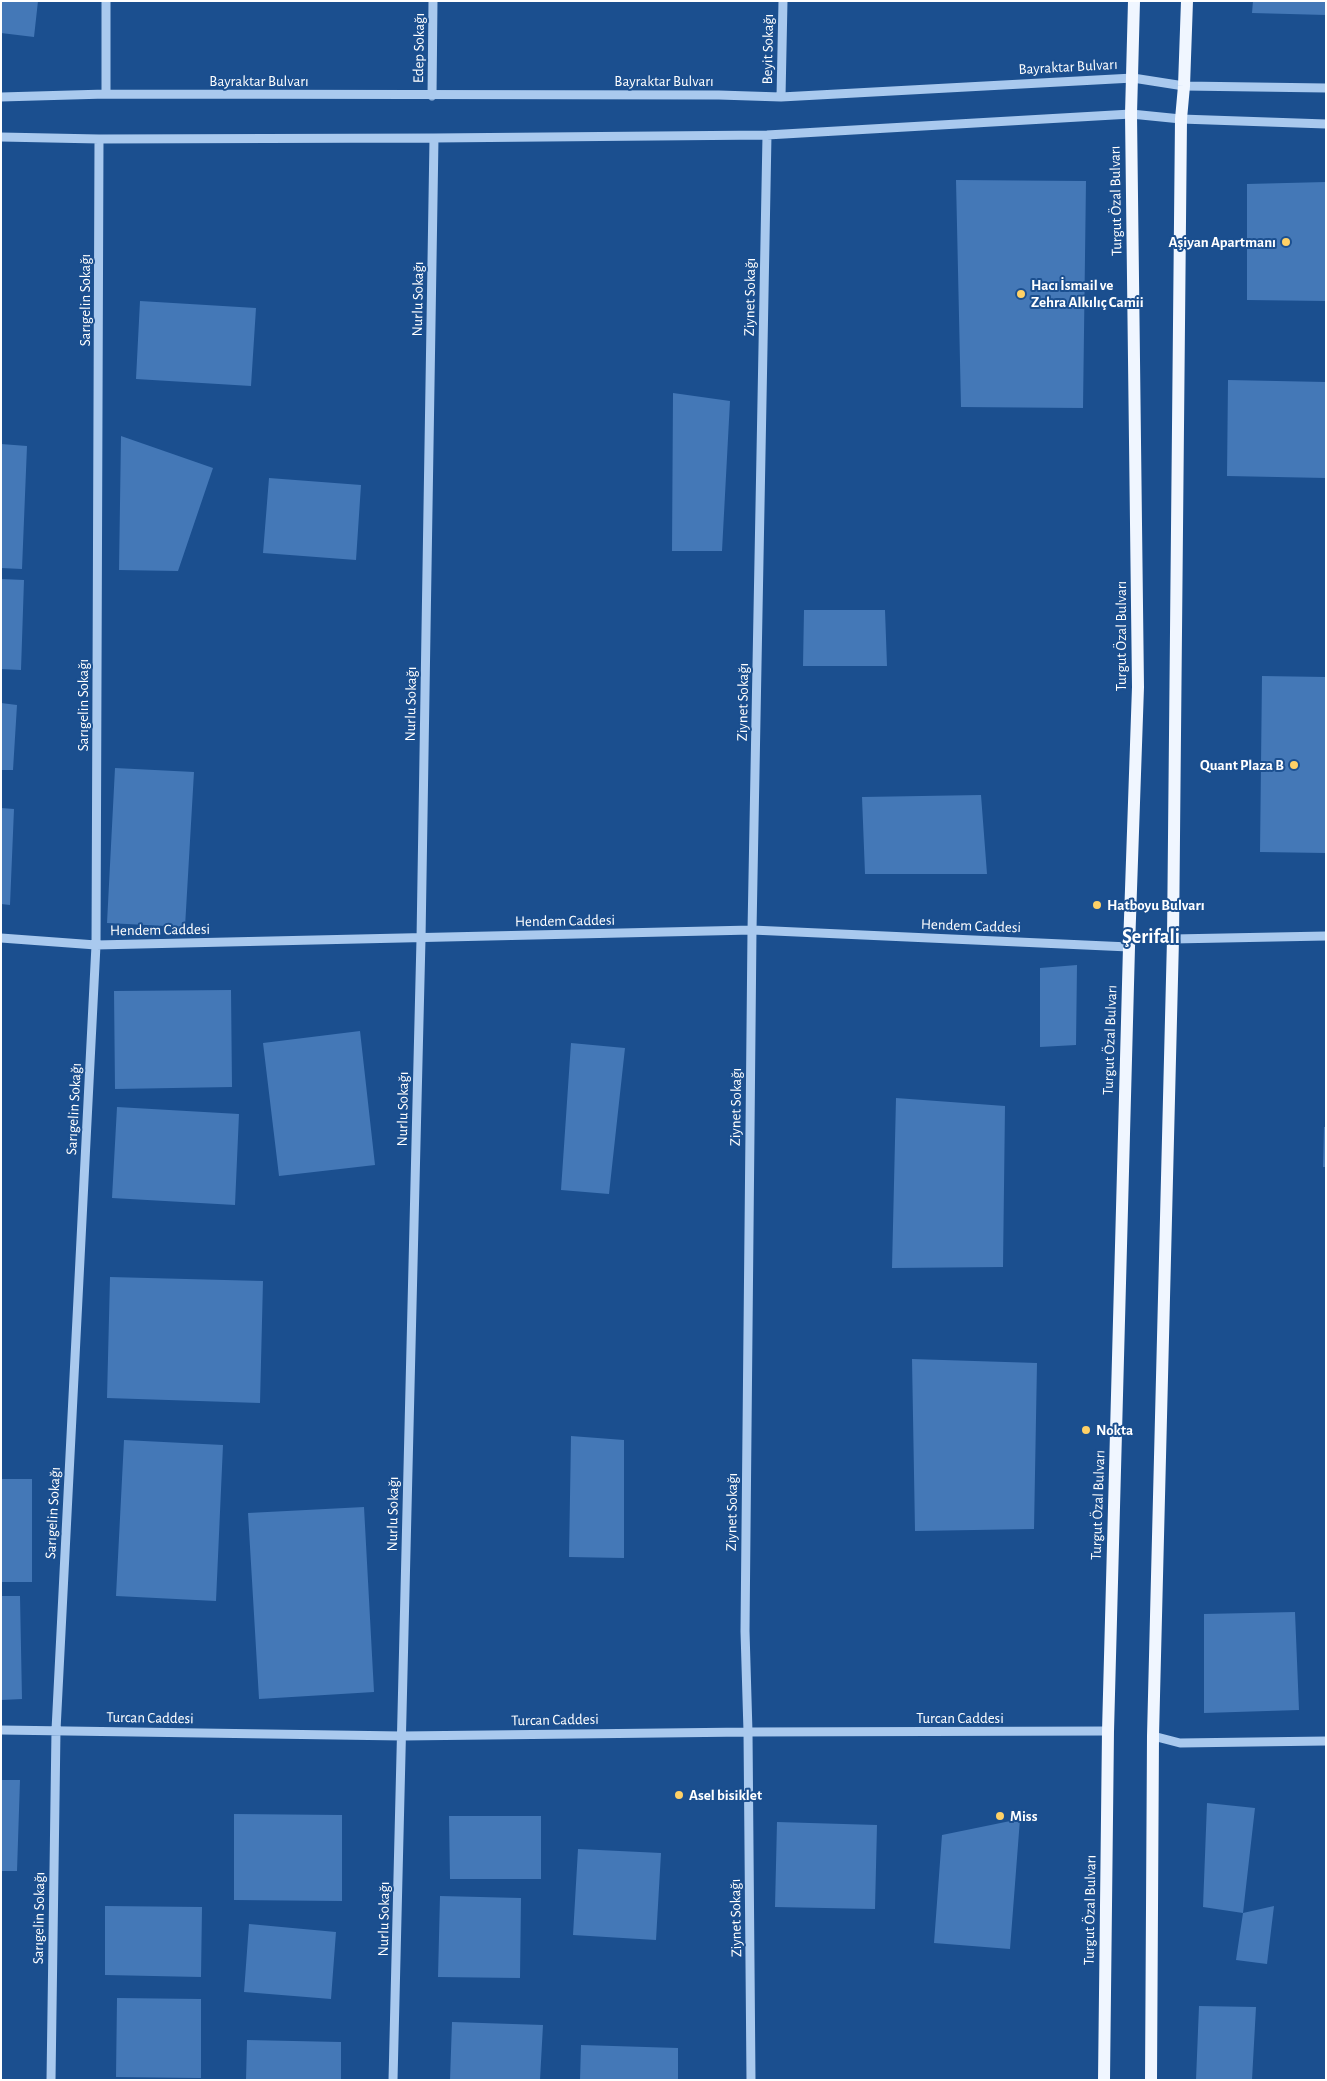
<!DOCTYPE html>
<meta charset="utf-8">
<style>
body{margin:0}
#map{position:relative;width:1327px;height:2081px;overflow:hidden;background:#1b4f8f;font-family:"Alegreya Sans",sans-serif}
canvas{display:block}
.frame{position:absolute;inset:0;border:2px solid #fff;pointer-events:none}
</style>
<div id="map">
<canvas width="1327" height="2081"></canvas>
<div class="frame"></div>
</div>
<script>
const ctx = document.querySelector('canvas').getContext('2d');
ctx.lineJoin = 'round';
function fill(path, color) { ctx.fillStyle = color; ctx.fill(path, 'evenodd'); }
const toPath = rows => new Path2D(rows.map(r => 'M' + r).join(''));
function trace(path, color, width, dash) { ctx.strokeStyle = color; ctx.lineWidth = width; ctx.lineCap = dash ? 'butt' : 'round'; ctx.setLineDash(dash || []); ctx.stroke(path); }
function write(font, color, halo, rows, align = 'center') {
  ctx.font = font + ' "Alegreya Sans",sans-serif'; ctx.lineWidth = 4; ctx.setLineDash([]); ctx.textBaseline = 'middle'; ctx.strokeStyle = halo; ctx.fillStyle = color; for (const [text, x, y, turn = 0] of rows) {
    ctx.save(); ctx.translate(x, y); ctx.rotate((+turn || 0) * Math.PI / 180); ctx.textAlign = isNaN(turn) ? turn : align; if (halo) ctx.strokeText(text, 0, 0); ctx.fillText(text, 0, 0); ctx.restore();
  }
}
const building = toPath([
 [1,1,38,1,34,37,1,33],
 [1253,1,1326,1,1326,15,1252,13],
 [956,180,1086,181,1083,408,961,407],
 [1326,182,1326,301,1247,300,1247,184],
 [140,301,256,308,251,386,136,379],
 [1228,380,1326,382,1326,478,1227,476],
 [673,393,730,401,722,551,672,551],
 [121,436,213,468,178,571,119,570],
 [1,444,27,446,22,569,1,568],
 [269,478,361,485,356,560,263,553],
 [1,579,24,580,21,670,1,669],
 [804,610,885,610,887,666,803,666],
 [1262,676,1326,677,1326,853,1260,852],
 [1,703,17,705,13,770,1,770],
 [115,768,194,772,185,927,107,923],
 [981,795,987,874,865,874,862,797],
 [1,808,14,809,10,905,1,904],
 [1077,965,1076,1045,1040,1047,1040,968],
 [231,990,232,1087,115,1089,114,991],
 [360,1031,375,1165,279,1176,263,1043],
 [571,1043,625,1048,609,1194,561,1190],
 [896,1098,1005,1106,1003,1267,892,1268],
 [117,1107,239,1114,235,1205,112,1198],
 [1324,1127,1326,1127,1326,1167,1323,1167],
 [110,1277,263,1281,260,1403,107,1398],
 [912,1359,1037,1363,1034,1529,915,1531],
 [571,1436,624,1440,624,1558,569,1557],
 [124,1440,223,1445,216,1601,116,1596],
 [1,1479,32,1479,32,1582,1,1582],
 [364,1507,374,1692,259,1699,248,1513],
 [1,1596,20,1596,22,1699,1,1700],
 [1295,1612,1299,1710,1204,1713,1204,1614],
 [1,1780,20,1780,17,1871,1,1871],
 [1207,1803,1255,1808,1243,1913,1203,1907],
 [234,1814,342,1815,342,1901,234,1900],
 [449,1816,541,1816,541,1879,450,1879],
 [1020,1819,1010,1949,934,1943,942,1835],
 [777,1822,877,1825,875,1909,775,1907],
 [578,1849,661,1853,656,1940,573,1935],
 [440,1896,521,1898,520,1978,438,1977],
 [105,1906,202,1907,201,1977,105,1975],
 [1274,1906,1267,1964,1236,1960,1243,1913],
 [249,1924,336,1932,331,1999,244,1992],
 [117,1998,201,1999,201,2078,116,2077],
 [1199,2006,1256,2007,1252,2080,1196,2080],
 [452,2022,543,2025,540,2080,450,2080],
 [247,2040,341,2042,341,2080,246,2080],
 [581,2045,678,2048,678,2080,580,2080]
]);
const minor = toPath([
 [106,94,106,1],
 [432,96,433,1],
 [1,97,106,94,719,95,781,97,1133,78,1184,86,1326,88],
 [781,97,783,1],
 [1,137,99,139,434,138,767,135,1131,114,1181,119,1326,124],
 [1,938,96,945,752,930,1129,947],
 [1173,939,1326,936],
 [1,1730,402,1736,748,1732,1108,1731],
 [1153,1736,1180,1743,1326,1741],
 [51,2080,56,1730,96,945,99,139],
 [393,2080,421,939,434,138],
 [751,2080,748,1732,745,1631,752,930,767,135]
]);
const major = toPath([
 [1104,2080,1108,1731,1129,947,1138,687,1131,114,1134,1],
 [1151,2080,1153,1736,1173,939,1181,119,1184,86,1187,1]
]);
const markers = [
 [1286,242,5,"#ffd166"],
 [1021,294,5,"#ffd166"],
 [1294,765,5,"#ffd166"],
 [1097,905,5,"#ffd166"],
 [1086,1430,5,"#ffd166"],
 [679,1795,5,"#ffd166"],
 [1000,1816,5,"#ffd166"]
];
const streetNames = [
 ["Edep Sokağı",419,48,-89],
 ["Beyit Sokağı",768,49,-89],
 ["Bayraktar Bulvarı",1068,67,-3],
 ["Bayraktar Bulvarı",259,81],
 ["Bayraktar Bulvarı",664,81],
 ["Turgut Özal Bulvarı",1116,201,-91],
 ["Ziynet Sokağı",750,297,-89],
 ["Nurlu Sokağı",418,299,-89],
 ["Sarıgelin Sokağı",85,300,-90],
 ["Turgut Özal Bulvarı",1121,636,-90],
 ["Ziynet Sokağı",743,702,-89],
 ["Nurlu Sokağı",411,704,-89],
 ["Sarıgelin Sokağı",83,705,-90],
 ["Hendem Caddesi",565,921,-1],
 ["Hendem Caddesi",971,926,2],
 ["Hendem Caddesi",160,930,-1],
 ["Turgut Özal Bulvarı",1110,1040,-88],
 ["Ziynet Sokağı",736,1107,-89],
 ["Sarıgelin Sokağı",74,1109,-87],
 ["Nurlu Sokağı",403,1109,-89],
 ["Turgut Özal Bulvarı",1098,1505,-88],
 ["Ziynet Sokağı",732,1512,-89],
 ["Sarıgelin Sokağı",53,1513,-87],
 ["Nurlu Sokağı",393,1514,-89],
 ["Turcan Caddesi",150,1718,1],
 ["Turcan Caddesi",960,1718],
 ["Turcan Caddesi",555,1720,-1],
 ["Turgut Özal Bulvarı",1090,1910,-89],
 ["Sarıgelin Sokağı",39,1918,-89],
 ["Ziynet Sokağı",736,1918,-91],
 ["Nurlu Sokağı",384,1919,-89]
];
const poiNames = [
 ["Aşiyan Apartmanı",1276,242,"right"],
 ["Hacı İsmail ve",1031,285],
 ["Zehra Alkılıç Camii",1031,302],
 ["Quant Plaza B",1284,765,"right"],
 ["Hatboyu Bulvarı",1107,905],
 ["Nokta",1096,1430],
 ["Asel bisiklet",689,1795],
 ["Miss",1010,1816]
];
const districtNames = [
 ["Şerifali",1151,937]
];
fill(building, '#4478b7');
trace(minor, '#a9c9ee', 9);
trace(major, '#f0f6ff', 12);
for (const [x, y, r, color] of markers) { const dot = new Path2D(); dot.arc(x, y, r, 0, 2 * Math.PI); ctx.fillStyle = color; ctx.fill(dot); trace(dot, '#1b4f8f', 2); }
write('15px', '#fff', '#1b4f8f', streetNames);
write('bold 15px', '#fff', '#1b4f8f', poiNames, 'left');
write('bold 20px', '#fff', '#1b4f8f', districtNames);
</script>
